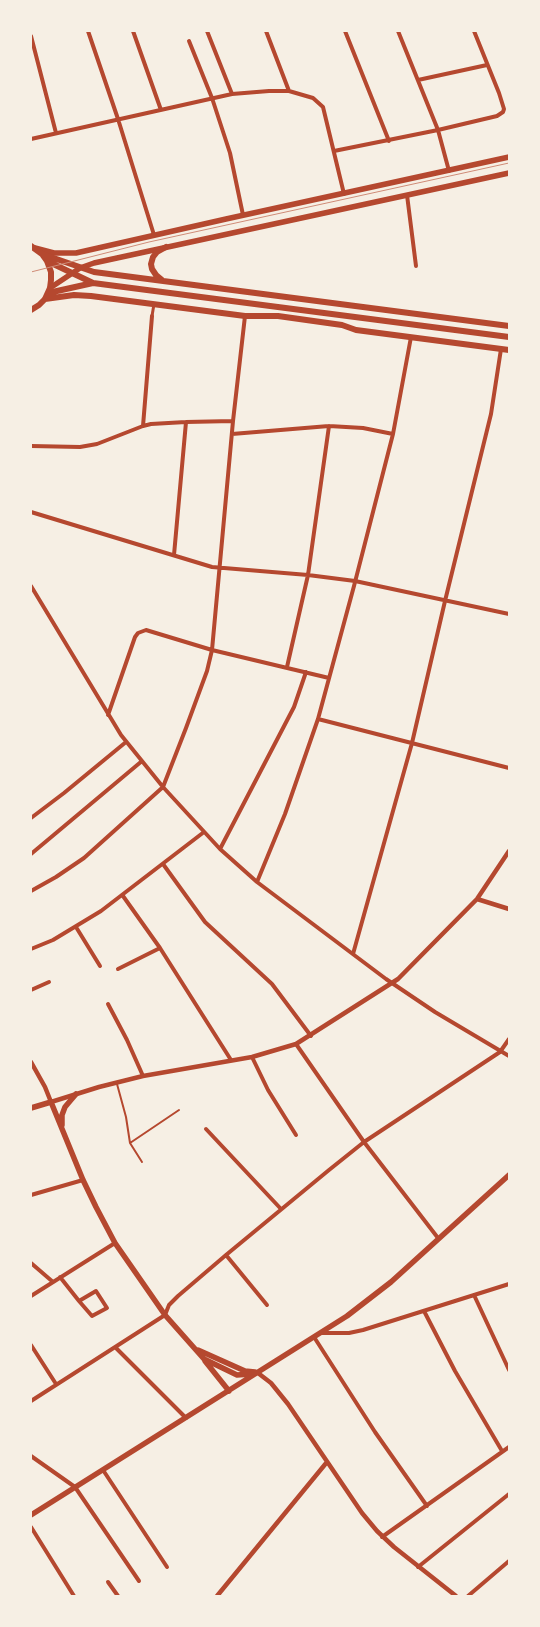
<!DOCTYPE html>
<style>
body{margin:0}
#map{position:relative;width:540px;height:1627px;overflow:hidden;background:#f6efe4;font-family:"Libre Baskerville",serif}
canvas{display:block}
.frame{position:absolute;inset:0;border:32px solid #f6efe4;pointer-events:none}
</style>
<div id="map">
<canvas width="540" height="1627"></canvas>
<div class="frame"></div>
</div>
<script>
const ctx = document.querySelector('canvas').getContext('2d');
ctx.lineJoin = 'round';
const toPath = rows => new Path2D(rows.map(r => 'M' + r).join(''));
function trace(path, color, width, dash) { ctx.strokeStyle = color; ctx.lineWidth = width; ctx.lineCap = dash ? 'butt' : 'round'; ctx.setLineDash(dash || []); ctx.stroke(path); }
const service = toPath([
 [117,1084,126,1117,130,1143,142,1162],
 [130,1143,179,1110]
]);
const pedestrian = toPath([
 [152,316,154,304]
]);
const minor = toPath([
 [88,31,118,119,154,235],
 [133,31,161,110],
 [207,31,232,94],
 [266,31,289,91],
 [345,31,389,141],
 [398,31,438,130,449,171],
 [31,36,56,133],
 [189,41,212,98,230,153,243,215],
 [418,80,487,65],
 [31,139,232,94,269,91,289,91,313,98,323,107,344,194],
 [334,151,438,130,497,116,503,112,504,109,499,93,474,31],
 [407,195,416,266],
 [143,426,152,316],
 [232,434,329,426,363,428,393,434],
 [31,446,80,447,97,444,143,426,151,424,186,422,233,421],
 [31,512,212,567,308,575,355,581,509,614],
 [174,555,186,422],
 [31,586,121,735,163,787,220,849,257,882,386,979,435,1012,509,1056],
 [287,667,308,575,329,426],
 [108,715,135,637,138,633,146,630,212,650,329,678],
 [318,719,509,768],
 [31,818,64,793,126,742],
 [220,849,294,707,306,672],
 [31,854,142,761],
 [163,864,205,922,272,984,311,1036],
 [257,882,285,814,318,719,354,586,393,434,411,337],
 [31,891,56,877,84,858,163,787,186,728,207,671,212,650,233,421,245,316],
 [123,896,160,948,231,1060],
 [76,927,100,966],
 [31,949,53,940,101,911,204,832],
 [353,954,412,743,445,601,491,414,501,349],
 [118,969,160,948],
 [31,990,49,982],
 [108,1004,127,1040,143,1076],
 [296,1044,364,1142,438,1238],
 [252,1057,268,1090,296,1135],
 [206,1129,281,1209],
 [31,1195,83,1180],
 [226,1255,267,1305],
 [31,1263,53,1282],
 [60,1277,79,1301,92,1316,107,1308,96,1291,79,1301],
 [474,1295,509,1370],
 [31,1296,115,1243],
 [424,1311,455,1371,502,1451],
 [322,1333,349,1333,363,1330,509,1284],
 [314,1337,375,1432,427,1506],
 [31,1345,56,1384],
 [115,1347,186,1418],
 [31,1401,165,1315,169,1305,178,1296,226,1255,329,1170,364,1142,500,1052,509,1039],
 [31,1456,75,1487,139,1581],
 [103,1470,167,1567],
 [31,1527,74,1596],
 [382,1537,509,1447],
 [418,1567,509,1494],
 [108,1582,118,1596],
 [468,1596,509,1561]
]);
const tertiary = toPath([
 [477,899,509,909],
 [31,1062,45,1087,51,1102,99,1087,143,1076,252,1057,296,1044,398,979,477,899,509,851],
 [258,1373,271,1383,288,1404,362,1513,377,1531,394,1547,456,1596],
 [217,1596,327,1462]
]);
const secondary = toPath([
 [35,248,54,253,76,253,226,219,509,157],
 [50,288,80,268,94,263,509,173],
 [31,1108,51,1102,83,1180,96,1207,115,1243,165,1315,204,1359,237,1375,251,1374],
 [62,1125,62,1115,65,1107,76,1094],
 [198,1350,245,1371,255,1372],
 [205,1361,229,1391],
 [31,1515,347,1316,391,1282,509,1175]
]);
const primary = toPath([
 [31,246,42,254,47,261,51,272,51,280,50,288,45,299,39,305,31,310],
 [42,254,94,272,509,326],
 [47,261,93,283,509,337],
 [162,280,156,275,152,269,151,264,153,257,157,252,166,247],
 [48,293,93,283],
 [45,299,74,295,91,296,245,316,278,316,342,325,356,330,509,350]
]);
const tram = toPath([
 [31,272,149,242,509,163]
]);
trace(service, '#b5482f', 2);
trace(pedestrian, '#b5482f', 3);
trace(minor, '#b5482f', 4);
trace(tertiary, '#b5482f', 4.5);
trace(secondary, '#b5482f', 5.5);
trace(primary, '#b5482f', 6);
trace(tram, '#cf8b77', 1);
</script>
